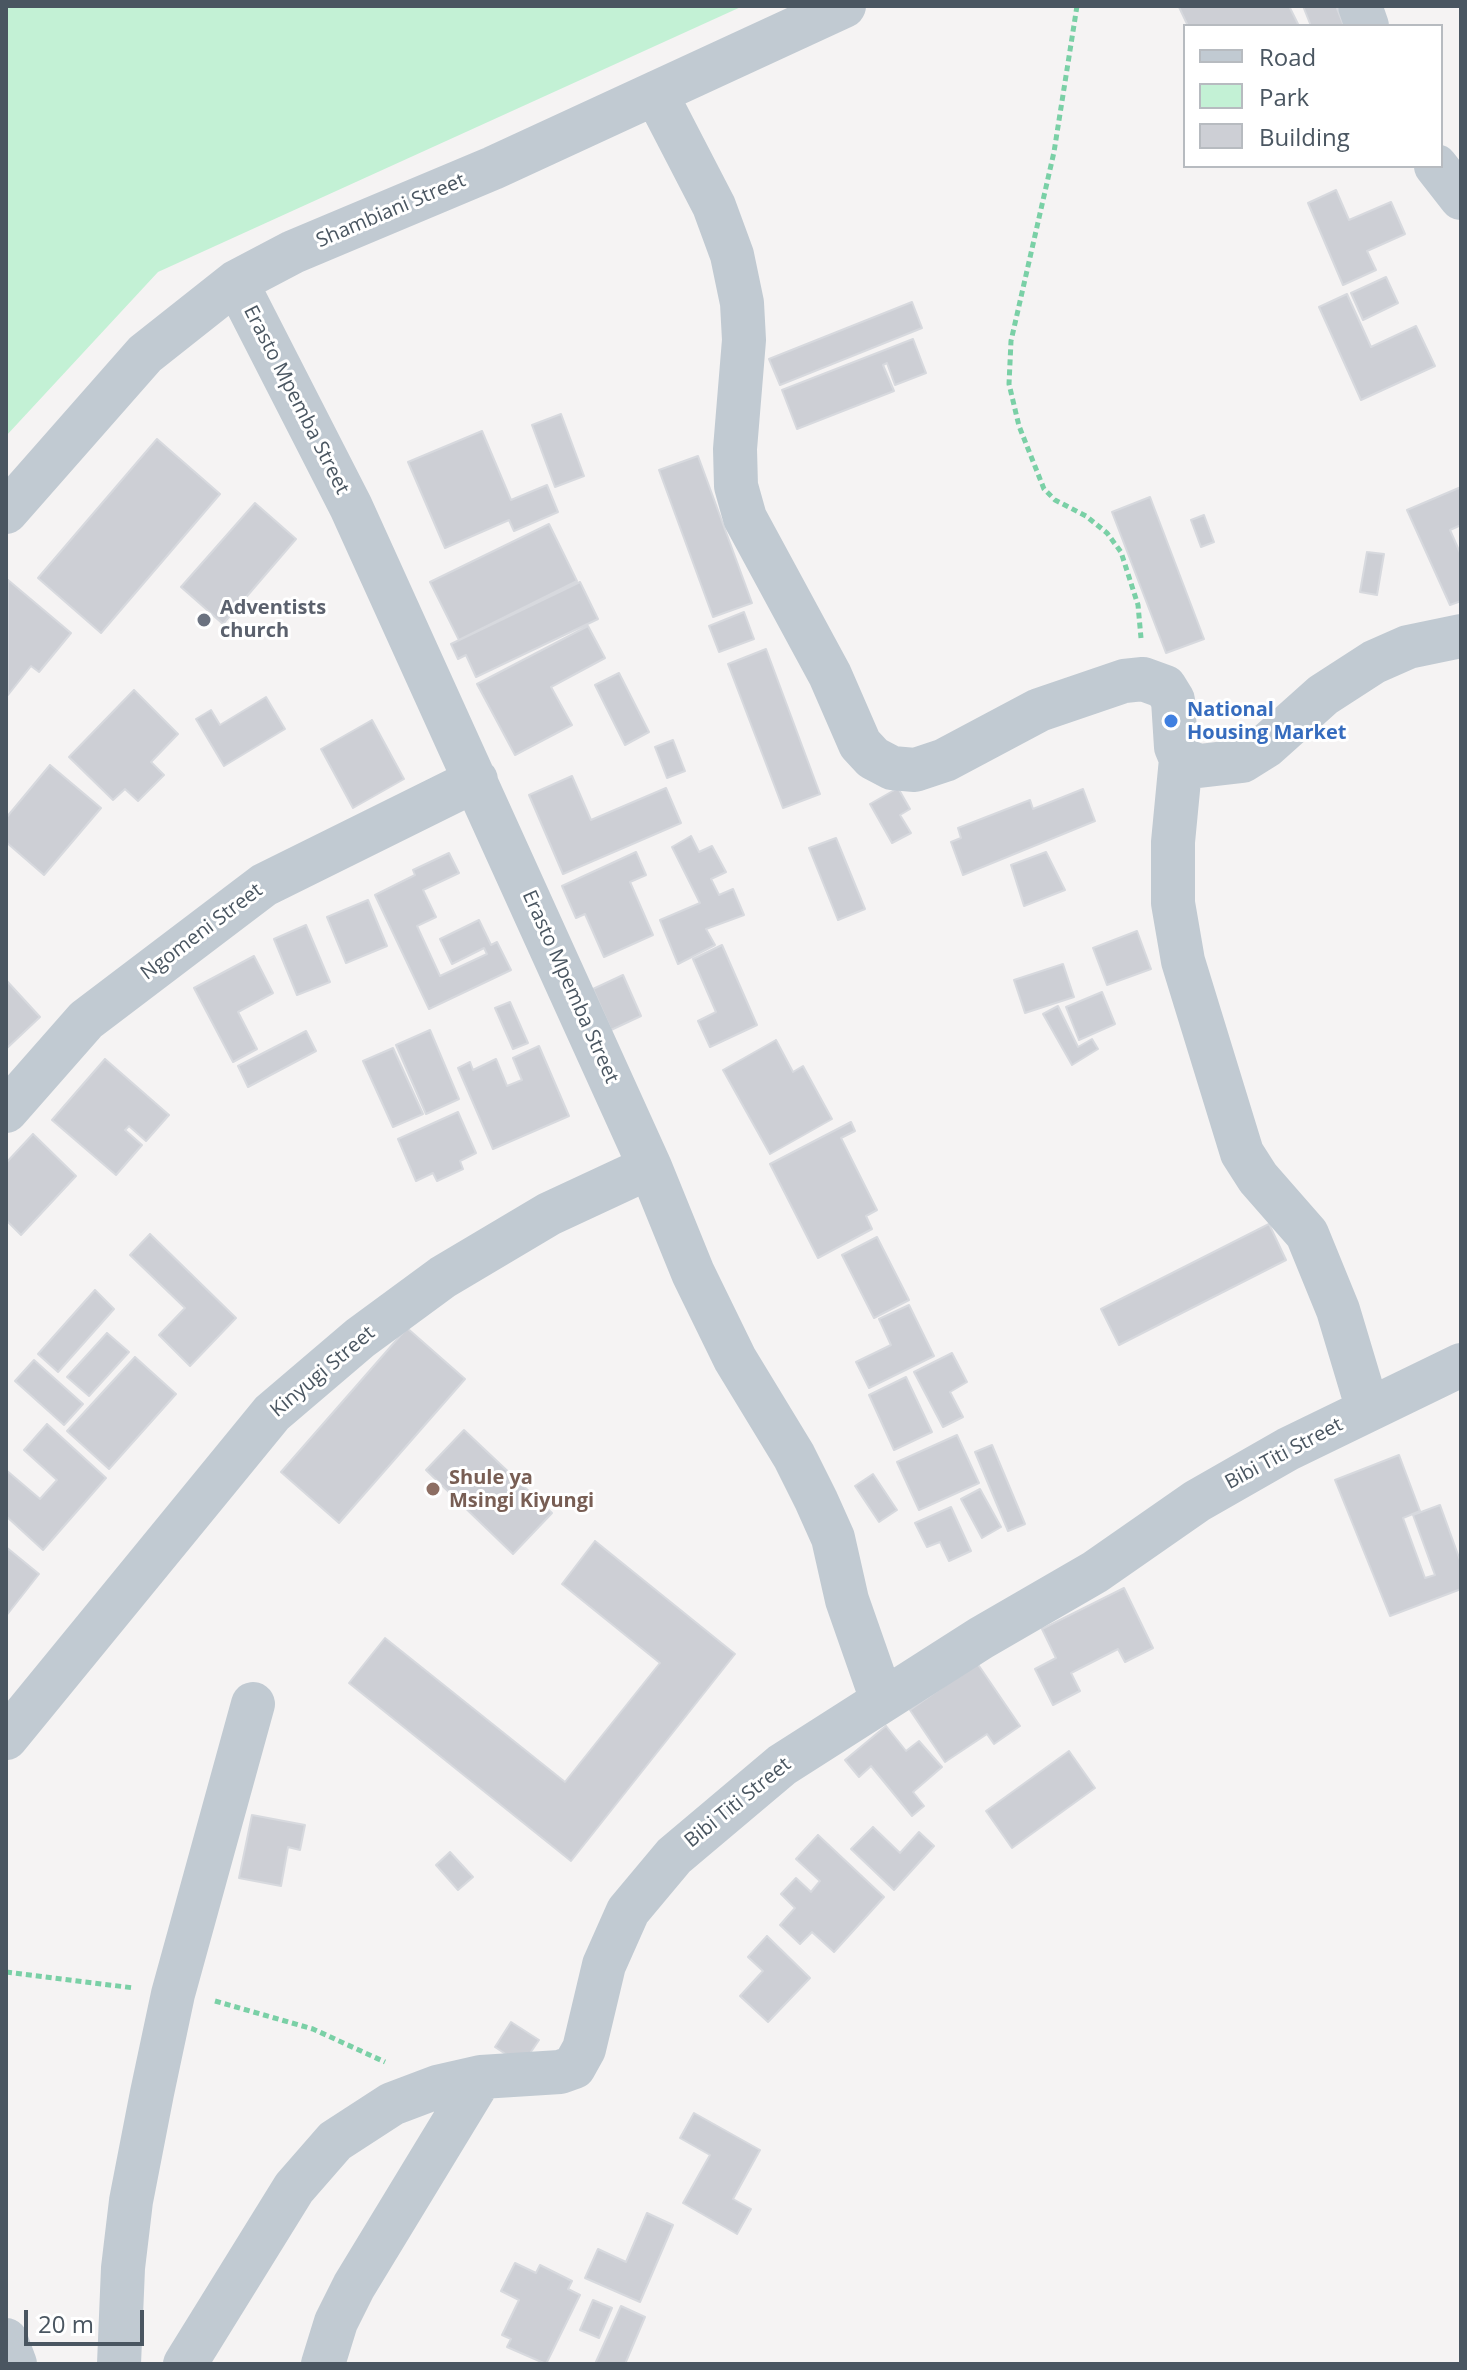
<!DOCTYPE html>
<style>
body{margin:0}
#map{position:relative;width:1467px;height:2370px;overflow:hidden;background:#f5f3f3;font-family:"Open Sans",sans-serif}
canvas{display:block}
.frame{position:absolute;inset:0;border:8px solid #4a5661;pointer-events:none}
.legend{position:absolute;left:1183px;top:24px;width:260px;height:144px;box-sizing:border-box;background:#fff;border:2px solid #b7bbc0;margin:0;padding:10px 14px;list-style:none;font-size:24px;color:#4a5661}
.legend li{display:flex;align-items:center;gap:16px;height:40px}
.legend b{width:40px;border:2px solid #b7bbc0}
.scale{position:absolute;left:24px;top:2310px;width:120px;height:36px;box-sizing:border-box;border:4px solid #4a5661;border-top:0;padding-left:10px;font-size:24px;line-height:28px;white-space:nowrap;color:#4a5661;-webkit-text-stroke:6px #fff;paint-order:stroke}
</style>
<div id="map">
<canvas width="1467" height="2370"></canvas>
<div class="frame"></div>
<ul class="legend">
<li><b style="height:10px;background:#c1cad2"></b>Road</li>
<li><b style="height:22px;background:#c3f1d5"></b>Park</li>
<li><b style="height:22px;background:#cdcfd5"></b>Building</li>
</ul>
<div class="scale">20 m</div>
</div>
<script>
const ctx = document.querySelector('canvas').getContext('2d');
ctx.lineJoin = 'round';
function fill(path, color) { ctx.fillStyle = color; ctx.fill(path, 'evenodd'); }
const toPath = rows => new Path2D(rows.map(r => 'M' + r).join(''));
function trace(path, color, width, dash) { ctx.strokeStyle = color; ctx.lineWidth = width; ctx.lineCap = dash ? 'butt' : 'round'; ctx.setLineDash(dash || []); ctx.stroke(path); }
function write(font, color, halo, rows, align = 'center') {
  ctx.font = font + ' "Open Sans",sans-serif'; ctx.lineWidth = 6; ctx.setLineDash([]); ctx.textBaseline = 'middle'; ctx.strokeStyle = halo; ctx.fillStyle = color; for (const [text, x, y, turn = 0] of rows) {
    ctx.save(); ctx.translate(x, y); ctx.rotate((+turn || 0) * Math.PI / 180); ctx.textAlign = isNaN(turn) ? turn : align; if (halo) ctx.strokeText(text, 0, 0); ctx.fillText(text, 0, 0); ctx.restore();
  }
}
const green = toPath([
 [6,6,743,6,158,272,6,436]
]);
const building = toPath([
 [1289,6,1298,24,1295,26,1188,26,1179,7,1289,6],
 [1303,6,1336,6,1344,26,1311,26,1303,6],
 [1336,190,1349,220,1391,202,1405,234,1367,251,1376,270,1343,285,1308,203,1336,190],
 [1386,277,1398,303,1363,320,1351,293,1386,277],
 [1347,294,1371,347,1416,326,1435,366,1361,400,1319,307,1347,294],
 [912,302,922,328,780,385,769,359,912,302],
 [913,339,926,373,895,385,887,363,883,365,894,391,797,429,782,390,913,339],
 [561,414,584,476,555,487,532,425,561,414],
 [482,431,511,500,547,485,558,512,514,531,509,520,445,548,408,462,482,431],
 [157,439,220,494,101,633,38,578,157,439],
 [698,456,752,603,713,617,659,470,698,456],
 [1461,487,1461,525,1450,530,1461,555,1461,601,1450,605,1407,510,1461,487],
 [1150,497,1204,639,1166,653,1112,512,1150,497],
 [255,503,296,539,223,624,181,587,255,503],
 [1204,515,1214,542,1201,547,1191,520,1204,515],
 [549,524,577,581,459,640,430,582,549,524],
 [1367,552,1384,554,1377,595,1360,592,1367,552],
 [8,580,71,633,39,672,31,666,8,695,8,580],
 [580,582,598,619,476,677,466,655,458,659,451,644,580,582],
 [744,612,754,639,719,652,709,626,744,612],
 [588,626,605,658,551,687,572,725,515,755,477,684,588,626],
 [766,649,820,794,783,808,728,664,766,649],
 [619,673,649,732,625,745,595,685,619,673],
 [134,690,178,734,151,762,164,775,138,801,125,789,113,800,69,757,134,690],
 [266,697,285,729,224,766,196,719,211,710,220,725,266,697],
 [372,720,404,779,353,808,321,749,372,720],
 [673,740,685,771,667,778,655,747,673,740],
 [50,765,101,808,44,875,6,842,6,818,50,765],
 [572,776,591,820,666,788,681,823,563,874,529,795,572,776],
 [898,788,910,809,900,815,911,833,892,843,870,804,898,788],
 [1083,789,1095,821,963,875,951,842,961,838,958,828,1030,800,1033,809,1083,789],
 [691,836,699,852,712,846,726,872,711,879,719,895,733,889,744,915,706,929,715,945,678,964,660,920,700,903,672,847,691,836],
 [836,838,865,909,838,920,809,848,836,838],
 [636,852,646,875,630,882,653,935,604,957,585,914,576,918,562,886,636,852],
 [1046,852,1065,890,1024,906,1011,865,1046,852],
 [449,853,459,873,423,890,436,917,417,926,440,976,487,954,484,948,452,964,440,939,479,920,491,945,497,942,511,970,429,1009,375,895,415,875,413,870,449,853],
 [368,900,387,946,346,963,327,917,368,900],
 [306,925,330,982,297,995,274,939,306,925],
 [1137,931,1151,969,1107,985,1093,948,1137,931],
 [722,945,757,1025,710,1047,698,1021,716,1012,693,959,722,945],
 [254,956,273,993,238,1012,257,1049,233,1062,194,988,254,956],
 [1063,964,1074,997,1025,1013,1014,980,1063,964],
 [623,975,641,1016,611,1030,593,989,623,975],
 [6,980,40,1017,6,1049,6,980],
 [1102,992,1115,1024,1079,1040,1066,1007,1102,992],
 [510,1002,528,1043,513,1049,495,1008,510,1002],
 [1058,1006,1078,1047,1092,1039,1098,1049,1072,1065,1043,1014,1058,1006],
 [430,1030,459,1099,426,1114,396,1045,430,1030],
 [306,1031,316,1051,248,1087,238,1066,306,1031],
 [776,1040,793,1072,803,1066,832,1119,770,1154,723,1070,776,1040],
 [539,1046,569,1116,493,1149,458,1068,470,1062,473,1070,496,1059,507,1086,522,1080,513,1058,539,1046],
 [393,1048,423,1114,393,1127,363,1061,393,1048],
 [105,1059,169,1115,146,1141,129,1126,125,1130,142,1145,116,1175,52,1120,105,1059],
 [458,1112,476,1153,460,1161,463,1169,437,1181,433,1173,416,1181,398,1139,458,1112],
 [851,1122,855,1131,841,1138,877,1210,866,1216,872,1229,818,1258,770,1164,851,1122],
 [33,1134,76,1176,21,1235,6,1220,6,1163,33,1134],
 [1269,1224,1286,1260,1119,1345,1101,1309,1269,1224],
 [150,1234,236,1318,190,1366,159,1335,185,1308,130,1255,150,1234],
 [877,1237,909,1300,874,1318,842,1255,877,1237],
 [95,1290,114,1309,58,1372,38,1354,95,1290],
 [909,1305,934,1356,869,1388,856,1362,891,1345,879,1319,909,1305],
 [407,1328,465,1379,339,1523,281,1472,407,1328],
 [107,1333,129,1352,89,1396,67,1377,107,1333],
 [952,1353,967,1382,950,1392,963,1417,943,1427,914,1372,952,1353],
 [135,1357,176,1394,109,1469,67,1431,135,1357],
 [34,1360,83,1404,64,1425,15,1381,34,1360],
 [906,1377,932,1432,894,1450,869,1395,906,1377],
 [47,1424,106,1478,43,1550,6,1516,6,1470,40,1499,57,1480,24,1450,47,1424],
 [464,1430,552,1513,513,1554,426,1470,464,1430],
 [957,1435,979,1483,919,1510,897,1462,957,1435],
 [992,1445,1025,1524,1008,1531,975,1452,992,1445],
 [1399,1455,1420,1511,1403,1518,1425,1578,1435,1575,1413,1515,1440,1505,1461,1563,1461,1589,1390,1616,1335,1480,1399,1455],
 [873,1474,897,1510,879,1522,855,1486,873,1474],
 [980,1489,1001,1527,982,1538,961,1499,980,1489],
 [951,1507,971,1551,949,1561,940,1542,927,1547,915,1523,951,1507],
 [595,1541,735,1654,571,1861,349,1683,385,1638,565,1782,660,1663,562,1584,595,1541],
 [6,1547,39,1574,6,1616,6,1547],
 [1124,1588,1153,1648,1125,1662,1118,1649,1071,1673,1080,1691,1053,1705,1035,1669,1056,1658,1042,1629,1124,1588],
 [977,1663,1020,1726,994,1744,987,1734,945,1762,910,1710,977,1663],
 [886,1726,906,1751,919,1741,942,1767,913,1792,924,1806,912,1816,871,1766,859,1777,845,1760,886,1726],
 [1069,1751,1095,1788,1012,1848,986,1811,1069,1751],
 [252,1815,305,1825,300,1850,288,1847,281,1886,239,1878,252,1815],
 [873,1827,900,1853,919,1832,934,1846,894,1890,851,1849,873,1827],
 [818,1835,884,1897,834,1952,812,1932,800,1944,780,1925,795,1908,781,1894,796,1878,811,1892,820,1881,796,1859,818,1835],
 [450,1852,473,1877,458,1890,436,1865,450,1852],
 [767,1936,810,1978,768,2022,740,1996,763,1971,748,1957,767,1936],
 [511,2022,539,2040,522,2065,495,2047,511,2022],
 [694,2113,760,2150,733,2199,751,2209,737,2234,683,2203,710,2155,680,2138,694,2113],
 [647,2213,673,2225,640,2302,585,2278,598,2249,626,2262,647,2213],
 [515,2263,536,2273,540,2265,572,2281,568,2289,580,2295,546,2364,507,2347,511,2339,502,2335,519,2300,501,2291,515,2263],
 [593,2300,612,2308,599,2338,580,2330,593,2300],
 [621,2306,645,2317,625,2364,595,2364,621,2306]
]);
const path = toPath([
 [1077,6,1054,152,1011,341,1009,384,1019,426,1044,489,1055,500,1086,516,1107,533,1121,552,1138,605,1141,638],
 [6,1972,134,1988],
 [215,2001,313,2029,385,2062]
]);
const minor = toPath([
 [1360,6,1367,26],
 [656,94,714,206,732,255,742,303,744,340,735,449,736,486,745,518,830,675,860,744,873,758,892,768,915,770,945,760,1039,710,1124,681,1143,679,1165,687,1173,700,1176,747,1181,759,1199,766,1242,761,1266,746,1323,695,1374,662,1408,647,1461,636],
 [1436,166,1461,198],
 [236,282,351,507,650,1167,693,1273,735,1359,794,1456,816,1500,833,1538,847,1600,882,1700],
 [6,512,145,354,236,282,293,252,493,168,844,6],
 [1181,759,1173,842,1173,903,1183,961,1242,1153,1258,1178,1307,1234,1338,1310,1368,1410],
 [6,1111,86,1020,264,885,476,780],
 [6,1738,272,1413,360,1338,443,1277,549,1214,650,1167],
 [6,2340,15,2364],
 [119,2364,123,2268,131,2201,152,2093,173,1994,253,1704],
 [185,2364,294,2188,335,2141,392,2104,437,2087,481,2077,560,2072,574,2067,584,2049,604,1965,628,1911,674,1856,782,1765,981,1638,1095,1572,1197,1501,1288,1449,1461,1365],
 [323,2364,336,2322,354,2286,481,2077]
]);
const markers = [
 [204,620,8,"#6b7280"],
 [1171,721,8,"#3f7fe0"],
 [433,1489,8,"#8d6e63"]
];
const streetNames = [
 ["Shambiani Street",391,211,-23],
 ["Erasto Mpemba Street",296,400,63],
 ["Ngomeni Street",202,932,-37],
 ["Erasto Mpemba Street",570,987,66],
 ["Kinyugi Street",323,1372,-40],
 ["Bibi Titi Street",1284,1454,-28],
 ["Bibi Titi Street",738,1803,-39]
];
const worshipNames = [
 ["Adventists",220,608],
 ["church",220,631]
];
const shopNames = [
 ["National",1187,710],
 ["Housing Market",1187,733]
];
const educationNames = [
 ["Shule ya",449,1478],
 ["Msingi Kiyungi",449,1501]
];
fill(green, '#c3f1d5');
fill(building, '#cdcfd5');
trace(building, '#d7d9de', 2);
trace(path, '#7ad0a6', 5, [6, 4]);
trace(minor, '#c1cad2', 44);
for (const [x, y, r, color] of markers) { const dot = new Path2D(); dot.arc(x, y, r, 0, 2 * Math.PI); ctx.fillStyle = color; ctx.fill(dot); trace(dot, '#fff', 3); }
write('20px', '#4a5661', '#fff', streetNames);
write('bold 20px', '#5b616d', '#fff', worshipNames, 'left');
write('bold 20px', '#366cbe', '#fff', shopNames, 'left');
write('bold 20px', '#785e54', '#fff', educationNames, 'left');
</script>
